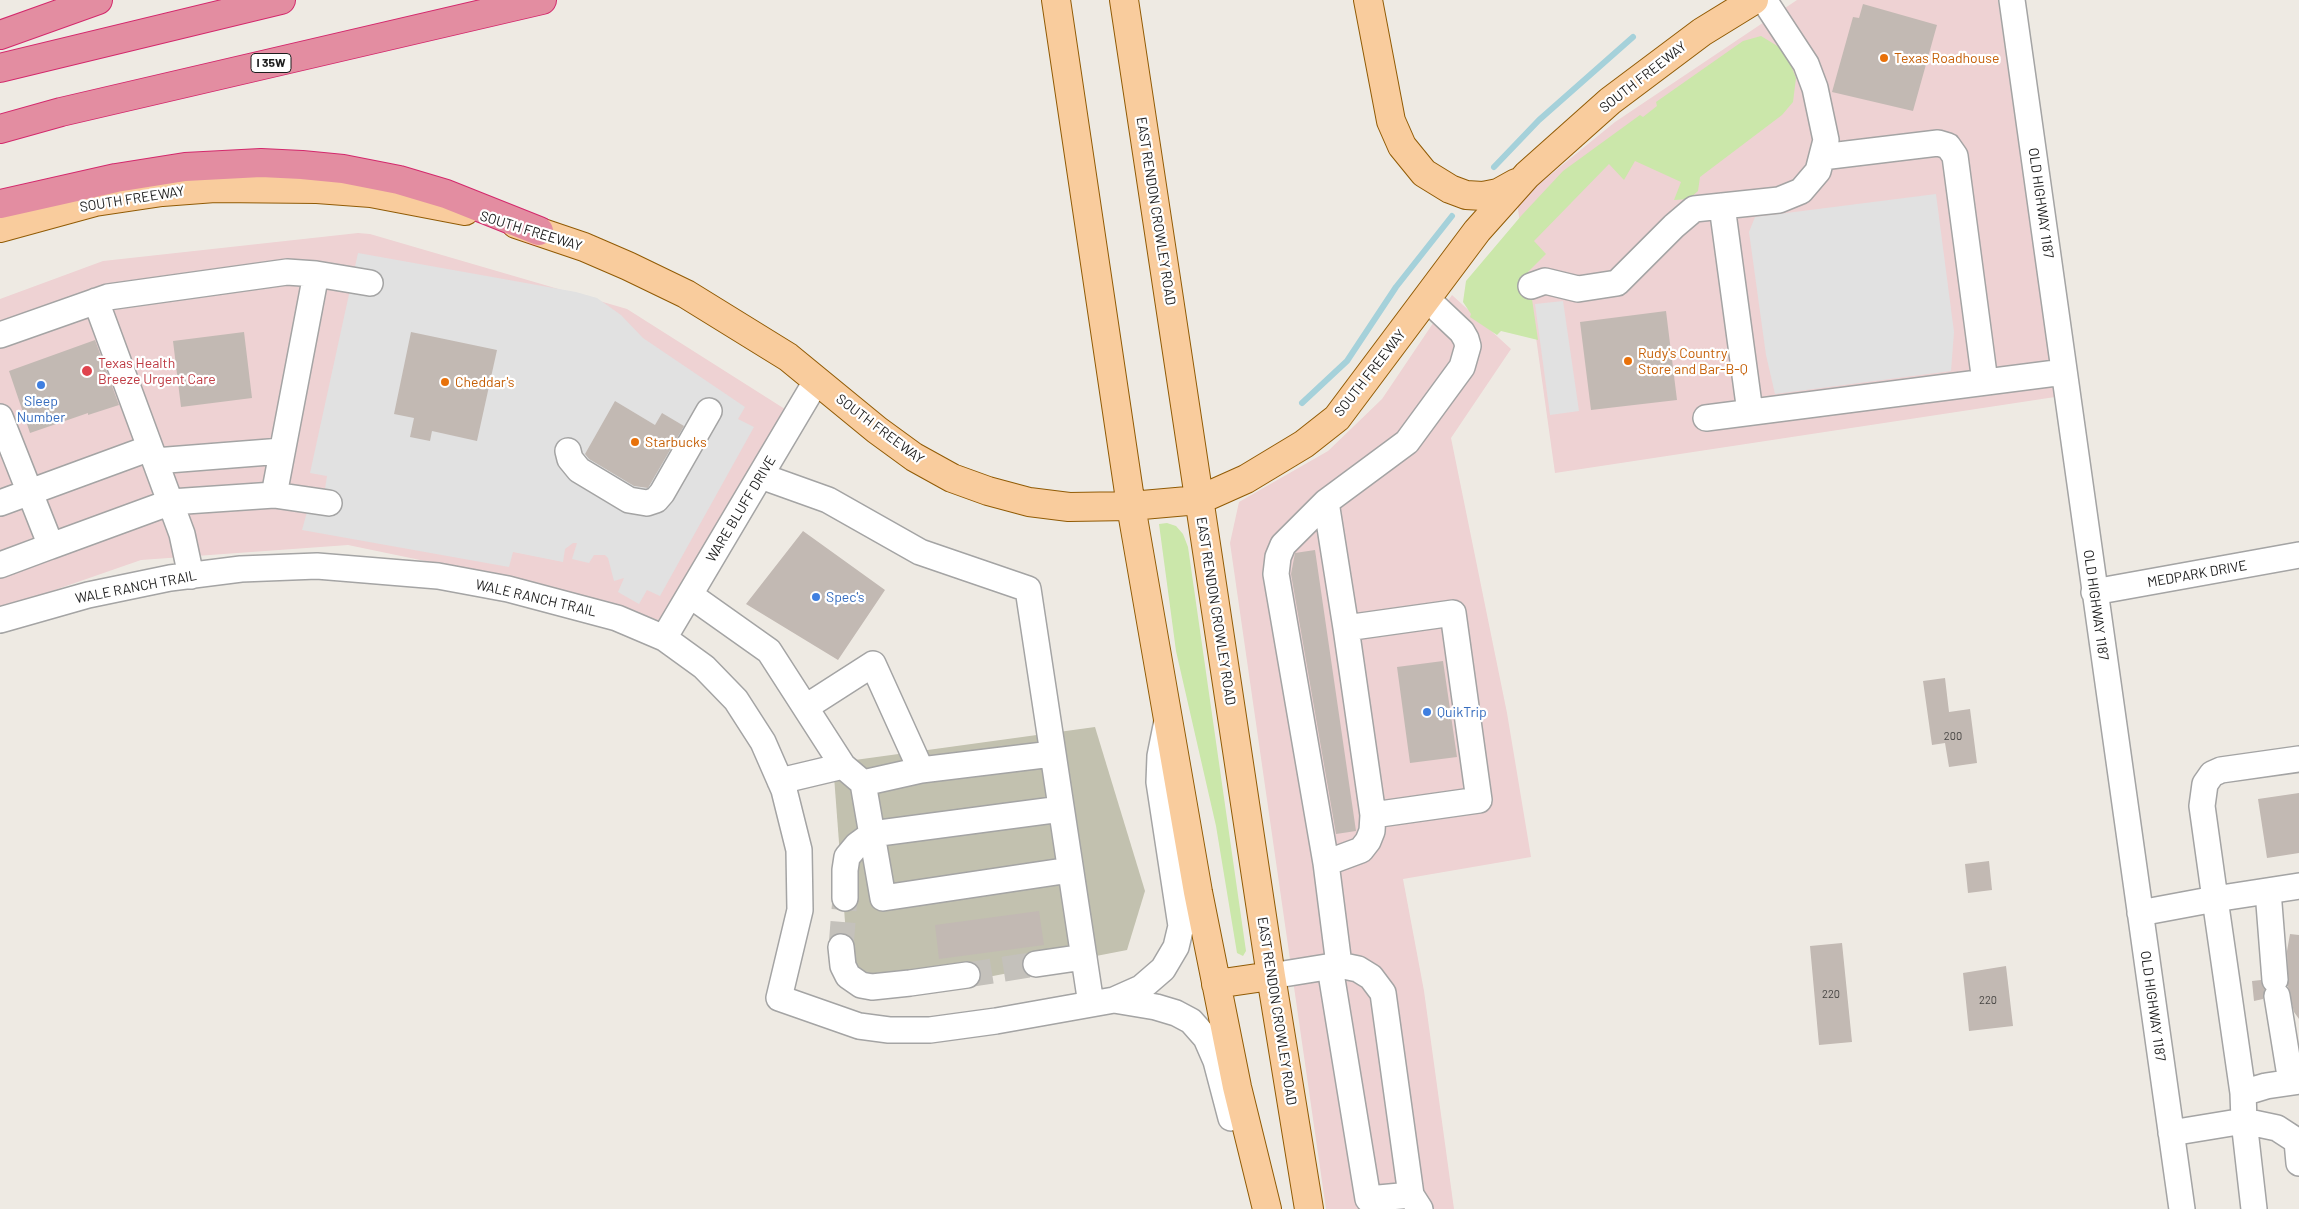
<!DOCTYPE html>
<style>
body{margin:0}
canvas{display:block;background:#eeeae3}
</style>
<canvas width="2299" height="1209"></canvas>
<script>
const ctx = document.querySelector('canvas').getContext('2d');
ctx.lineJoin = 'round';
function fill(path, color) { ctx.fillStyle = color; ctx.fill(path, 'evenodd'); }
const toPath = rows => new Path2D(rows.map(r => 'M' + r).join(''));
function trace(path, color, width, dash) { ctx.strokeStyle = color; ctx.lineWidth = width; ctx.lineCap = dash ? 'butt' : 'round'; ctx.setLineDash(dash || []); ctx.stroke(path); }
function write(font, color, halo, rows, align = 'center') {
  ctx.font = font + ' Barlow,sans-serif'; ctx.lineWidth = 4.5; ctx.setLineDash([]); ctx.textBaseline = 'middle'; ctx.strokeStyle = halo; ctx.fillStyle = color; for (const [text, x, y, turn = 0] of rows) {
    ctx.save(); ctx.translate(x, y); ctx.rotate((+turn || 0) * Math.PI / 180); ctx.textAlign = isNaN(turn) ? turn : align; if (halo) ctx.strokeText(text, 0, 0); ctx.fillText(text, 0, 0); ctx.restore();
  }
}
const commercial = toPath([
 [1797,0,1998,0,2055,397,1555,473,1517,202,1615,122],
 [358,233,370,234,627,309,788,411,662,621,531,583,348,545,141,560,0,609,0,299,103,261],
 [1452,295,1511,349,1451,438,1507,713,1531,857,1403,879,1424,991,1454,1209,1326,1209,1230,543,1239,502,1328,451,1382,399]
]);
const construction = toPath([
 [1095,727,1145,891,1127,950,957,983,850,988,833,763]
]);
const grass = toPath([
 [1761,36,1779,47,1788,58,1796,78,1793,102,1782,115,1700,177,1698,191,1689,199,1674,200,1681,182,1635,161,1624,180,1609,164,1534,241,1546,254,1528,272,1538,340,1501,331,1497,335,1470,317,1471,314,1463,302,1466,281,1521,216,1563,171,1640,115,1643,117,1657,106,1656,102,1743,41],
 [1167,523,1176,526,1183,534,1188,547,1246,951,1243,956,1237,953,1216,826,1176,651,1159,524]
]);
const parking = toPath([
 [1936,194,1954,332,1951,371,1775,394,1766,355,1749,232,1755,217],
 [358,253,576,292,597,298,621,315,643,338,745,407,738,419,754,427,660,596,647,590,639,604,618,592,624,578,614,581,608,558,605,555,594,555,589,563,572,559,577,543,573,543,565,549,563,562,513,552,509,567,302,530,307,512,319,493,325,489,327,476,310,473],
 [1563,301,1579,411,1550,415,1535,304]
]);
const stream = toPath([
 [1494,167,1539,120,1633,37],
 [1302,403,1347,361,1396,287,1452,216]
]);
const building = toPath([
 [1863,4,1937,25,1913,111,1832,92,1853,17,1859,18],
 [1666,311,1677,400,1591,410,1580,322],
 [244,332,252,398,181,407,173,341],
 [411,332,497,350,477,441,432,431,430,441,410,437,414,418,394,414],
 [95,340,119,405,88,415,88,413,30,433,9,371],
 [615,401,655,425,662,413,684,426,648,488,634,486,589,459,585,454],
 [803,531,885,590,838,660,746,604],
 [1315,550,1356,831,1336,834,1291,574,1295,553],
 [1443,661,1457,757,1410,763,1397,667],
 [1945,678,1949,712,1970,709,1977,763,1949,767,1945,743,1932,745,1923,681],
 [2299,793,2299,853,2267,858,2258,799],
 [1989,861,1992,890,1968,893,1965,864],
 [1039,911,1044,945,939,959,935,925],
 [2290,934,2299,935,2299,1019,2294,1012,2288,987,2287,951],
 [1842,943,1852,1042,1819,1045,1810,946],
 [2006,966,2013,1026,1969,1031,1963,973],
 [2261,980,2265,989,2263,999,2254,1001,2252,981]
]);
const minorTunnel = toPath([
 [841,947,845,898],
 [967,975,1036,964]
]);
const minor = toPath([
 [2012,0,2182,1209],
 [1822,157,1938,143,1948,146,1955,156,1985,382],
 [1722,206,1750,412],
 [1531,286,1545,281,1578,289,1617,283,1674,226,1694,209,1779,200,1801,191,1818,171,1826,140,1815,88,1806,64,1764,0],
 [96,301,182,534,191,576],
 [0,335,108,297,287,272,316,274],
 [0,417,51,546,0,565],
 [1706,418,2064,372],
 [568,451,570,459,579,470,629,500,647,503,656,500,662,493,709,411],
 [155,461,282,451],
 [761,476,828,500,920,552,1028,589,1091,1004],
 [1326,502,1283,545,1278,557,1276,574,1326,863],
 [0,503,150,448],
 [329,503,274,495,316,274,370,283],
 [51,546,171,502,274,495],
 [2094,592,2299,555],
 [690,595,769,651,843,766],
 [0,620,88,595,170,578,241,569,317,566,438,576,508,589,617,618,664,638,704,667,736,700,763,742,784,790,799,850,800,910,779,998,859,1026,889,1030,930,1030,996,1021,1114,1000,1141,988,1163,969,1176,947,1181,926,1159,782,1160,756,1167,721],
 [1346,628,1373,815],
 [664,638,817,380],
 [921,770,1052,754],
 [780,781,843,766,863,783,921,770,873,664,806,707],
 [863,783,883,898,1070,870],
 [2268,891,2275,980],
 [845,898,845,870,847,857,857,845,872,834,1061,809],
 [2140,913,2215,899,2202,806,2205,784,2212,774,2221,770,2299,759],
 [841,947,843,966,848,976,861,985,872,987,910,983,967,975],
 [1036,964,1084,957],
 [1339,965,1358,969,1371,977,1383,993,1411,1195,1420,1209],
 [1330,967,1368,1199,1411,1195],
 [1271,976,1339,965,1326,863,1361,850,1368,841,1372,831,1373,815,1479,800,1453,613,1346,628,1326,502,1407,442,1462,367,1468,346,1466,339,1462,332,1427,299],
 [2277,996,2291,1082],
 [1114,1000,1156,1007,1176,1013,1191,1021,1206,1038,1216,1061,1231,1118],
 [2243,1093,2215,899,2299,886],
 [2171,1133,2244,1121,2243,1093,2266,1086,2299,1081],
 [2254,1209,2244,1121,2277,1128,2297,1141,2299,1163]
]);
const major = toPath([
 [1056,0,1131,506,1198,892,1237,1087,1267,1209],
 [1124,0,1271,976,1309,1209],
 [1368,0,1391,121,1402,146,1424,173,1450,189,1466,195,1483,196,1498,193,1516,183],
 [516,224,584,247,628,266,686,294,788,357,877,430,914,457,952,478,988,491,1029,502,1069,507,1131,506,1199,500,1246,479,1304,444,1337,418,1477,231,1527,175,1610,101,1702,32,1754,0],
 [0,228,95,202,162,192,215,188,317,189,371,193,465,211],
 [1216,984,1271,976]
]);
const highway = toPath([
 [0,35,98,0],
 [0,68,281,0],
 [0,129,61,112,542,0],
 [0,204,116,178,185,167,261,163,302,165,343,169,399,180,446,194,539,231]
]);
const markers = [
 [1884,58,5,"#e8710a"],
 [1628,361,5,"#e8710a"],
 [87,371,6,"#e0444e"],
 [445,382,5,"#e8710a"],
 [41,385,5,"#3f7fe0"],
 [635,442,5,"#e8710a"],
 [816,597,5,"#3f7fe0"],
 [1427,712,5,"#3f7fe0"]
];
const numberNames = [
 ["200",1953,736],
 ["220",1831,994],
 ["220",1988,1000]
];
const shields = [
 [271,63,40]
];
const shieldNames = [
 ["I 35W",271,63]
];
const foodNames = [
 ["Texas Roadhouse",1894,58],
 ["Rudy's Country",1638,353],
 ["Store and Bar-B-Q",1638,369],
 ["Cheddar's",455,382],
 ["Starbucks",645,442]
];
const streetNames = [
 ["SOUTH FREEWAY",1643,77,-38],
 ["SOUTH FREEWAY",132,199,-9],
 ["OLD HIGHWAY 1187",2041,203,82],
 ["EAST RENDON CROWLEY ROAD",1156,211,81],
 ["SOUTH FREEWAY",531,231,17],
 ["SOUTH FREEWAY",1370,373,-52],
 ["SOUTH FREEWAY",880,429,37],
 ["WARE BLUFF DRIVE",741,509,-59],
 ["MEDPARK DRIVE",2197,574,-10],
 ["WALE RANCH TRAIL",136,587,-11],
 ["WALE RANCH TRAIL",536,598,13],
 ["OLD HIGHWAY 1187",2096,605,82],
 ["EAST RENDON CROWLEY ROAD",1216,611,81],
 ["OLD HIGHWAY 1187",2153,1006,82],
 ["EAST RENDON CROWLEY ROAD",1277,1011,81]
];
const healthNames = [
 ["Texas Health",98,363],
 ["Breeze Urgent Care",98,379]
];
const shopNames = [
 ["Sleep",41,401,"center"],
 ["Number",41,417,"center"],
 ["Spec's",826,597],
 ["QuikTrip",1437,712]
];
fill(commercial, '#eed2d3');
fill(construction, '#c2c1af');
fill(grass, '#cbe7aa');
fill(parking, '#e1e1e1');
trace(stream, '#a5d1da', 6);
fill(building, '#c2b9b3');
trace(minorTunnel, '#c4c1bb', 25, [25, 12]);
trace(minor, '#a4a4a4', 28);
trace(major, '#915b05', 30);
trace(highway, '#d3296c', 30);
trace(minor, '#fff', 25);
trace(major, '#f9cc9d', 28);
trace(highway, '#e38da1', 28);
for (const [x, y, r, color] of markers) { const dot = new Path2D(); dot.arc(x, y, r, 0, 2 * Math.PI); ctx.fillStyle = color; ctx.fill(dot); trace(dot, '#fff', 2); }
write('11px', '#464442', null, numberNames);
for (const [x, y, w] of shields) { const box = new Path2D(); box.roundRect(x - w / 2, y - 9.5, w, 19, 4); ctx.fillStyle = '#fff'; ctx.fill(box); trace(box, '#1d1d1d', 1); }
write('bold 12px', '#1d1d1d', null, shieldNames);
write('14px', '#c56008', '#fff', foodNames, 'left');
write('14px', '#1d1d1d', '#fff', streetNames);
write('14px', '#be3a42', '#fff', healthNames, 'left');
write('14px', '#366cbe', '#fff', shopNames, 'left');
</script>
